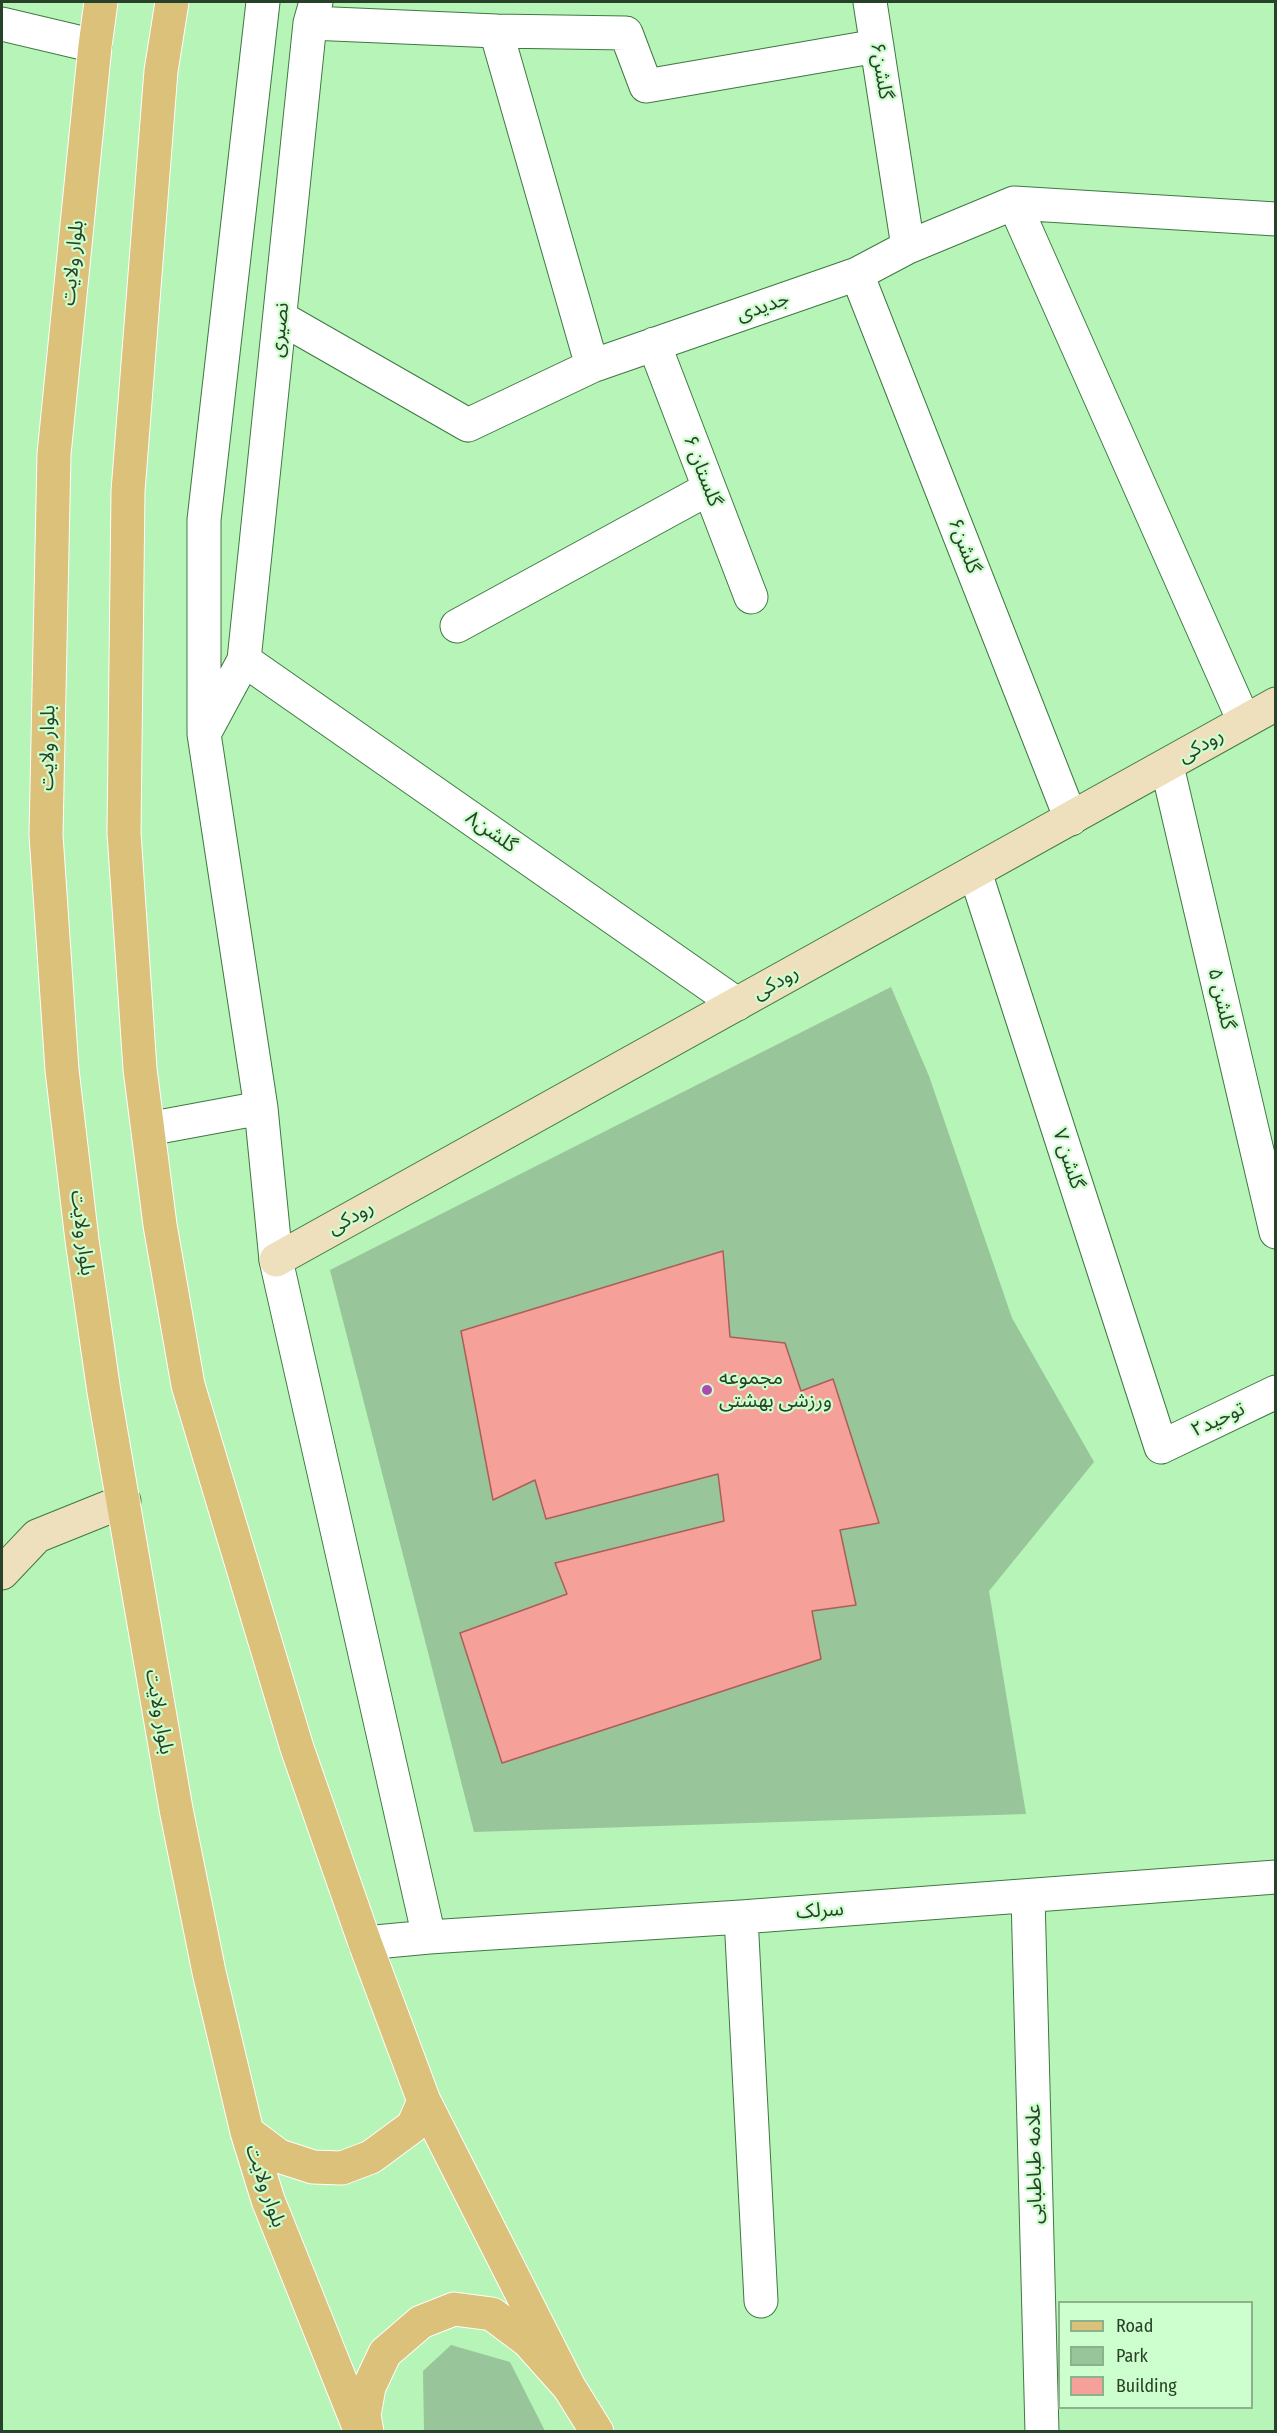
<!DOCTYPE html>
<meta charset="utf-8">
<style>
body{margin:0}
#map{position:relative;width:1277px;height:2433px;overflow:hidden;background:#b6f4b8;font-family:"Fira Sans Condensed",sans-serif}
canvas{display:block}
.frame{position:absolute;inset:0;border:3px solid #284129;pointer-events:none}
.legend{position:absolute;left:1058px;top:2301px;width:195px;height:108px;box-sizing:border-box;background:#cdfecd;border:2px solid #8bb28b;margin:0;padding:8px 10px;list-style:none;font-size:18px;color:#284129}
.legend li{display:flex;align-items:center;gap:12px;height:30px}
.legend b{width:30px;border:2px solid #8bb28b}
</style>
<div id="map">
<canvas width="1277" height="2433"></canvas>
<div class="frame"></div>
<ul class="legend">
<li><b style="height:8px;background:#dcc17b"></b>Road</li>
<li><b style="height:16px;background:#98c599"></b>Park</li>
<li><b style="height:16px;background:#f5a099"></b>Building</li>
</ul>
</div>
<script>
const ctx = document.querySelector('canvas').getContext('2d');
ctx.lineJoin = 'round';
function fill(path, color) { ctx.fillStyle = color; ctx.fill(path, 'evenodd'); }
const toPath = rows => new Path2D(rows.map(r => 'M' + r).join(''));
function trace(path, color, width, dash) { ctx.strokeStyle = color; ctx.lineWidth = width; ctx.lineCap = dash ? 'butt' : 'round'; ctx.setLineDash(dash || []); ctx.stroke(path); }
function write(font, color, halo, rows, align = 'center') {
  ctx.font = font + ' "Fira Sans Condensed","Noto Sans Arabic",sans-serif'; ctx.lineWidth = 4.5; ctx.setLineDash([]); ctx.textBaseline = 'middle'; ctx.strokeStyle = halo; ctx.fillStyle = color; for (const [text, x, y, turn = 0] of rows) {
    ctx.save(); ctx.translate(x, y); ctx.rotate((+turn || 0) * Math.PI / 180); ctx.textAlign = isNaN(turn) ? turn : align; if (halo) ctx.strokeText(text, 0, 0); ctx.fillText(text, 0, 0); ctx.restore();
  }
}
const green = toPath([
 [891,987,929,1076,1012,1318,1094,1462,989,1591,1026,1814,474,1832,330,1270],
 [451,2345,510,2362,545,2431,424,2431,423,2371]
]);
const building = toPath([
 [723,1251,730,1337,785,1343,801,1391,833,1379,879,1523,840,1530,856,1605,812,1611,821,1659,502,1763,460,1633,567,1594,555,1563,724,1521,718,1474,546,1519,535,1480,493,1500,461,1331,723,1251]
]);
const street = toPath([
 [316,2,310,23,244,660,204,734,261,1108,276,1260,429,1937],
 [870,2,908,247],
 [310,23,496,31,626,33,646,86,877,46],
 [2,24,95,46],
 [496,31,592,366],
 [1014,203,1244,721],
 [857,274,1071,819],
 [281,318,468,425,592,366,857,274,908,247,1014,203,1276,219],
 [654,344,751,597],
 [457,626,708,489],
 [244,660,737,1004],
 [204,731,204,520,263,2],
 [1167,766,1276,1232],
 [975,872,1161,1447,1276,1392],
 [148,1129,261,1108],
 [1028,1896,1042,2432],
 [741,1917,761,2301],
 [365,1943,429,1937,741,1917,1276,1877]
]);
const secondary = toPath([
 [276,1260,1276,704],
 [2,1573,37,1536,124,1501]
]);
const primary = toPath([
 [101,2,95,46,54,454,46,835,62,1070,82,1240,104,1392,176,1809,209,1972,247,2132,268,2200,361,2432],
 [172,2,161,71,128,491,124,833,140,1069,160,1225,188,1385,297,1748,365,1943,424,2101,569,2387],
 [247,2132,279,2156,313,2167,342,2168,371,2157,413,2126,424,2101],
 [367,2432,364,2415,369,2387,385,2353,421,2322,454,2309,492,2314,528,2341,569,2387,597,2432]
]);
const markers = [
 [707,1390,6,"#ab4ab1"]
];
const streetNames = [
 ["گلشن۶",881,71,81],
 ["بلوار ولایت",73,263,-84],
 ["جدیدی",763,307,-19],
 ["نصیری",280,330,-84],
 ["گلستان ۶",702,471,69],
 ["گلشن۶",964,546,69],
 ["رودکی",1201,746,-30],
 ["بلوار ولایت",48,748,-89],
 ["گلشن۸",491,832,35],
 ["رودکی",776,983,-29],
 ["گلشن ۵",1221,999,77],
 ["گلشن ۷",1068,1159,72],
 ["رودکی",351,1218,-29],
 ["بلوار ولایت",82,1233,83],
 ["توحید۲",1218,1420,-25],
 ["بلوار ولایت",159,1712,80],
 ["سرلک",820,1911,-4],
 ["علامه طباطبایی",1035,2164,-91],
 ["بلوار ولایت",265,2186,71]
];
const poiNames = [
 ["مجموعه",719,1378],
 ["ورزشی بهشتی",719,1401]
];
fill(green, '#98c599');
fill(building, '#f5a099');
trace(building, '#ac5e58', 1.5);
trace(street, '#3f7842', 35);
trace(secondary, '#3f7842', 35);
trace(primary, '#fff', 35);
trace(street, '#fff', 33);
trace(secondary, '#eee0bd', 33);
trace(primary, '#dcc17b', 33);
for (const [x, y, r, color] of markers) { const dot = new Path2D(); dot.arc(x, y, r, 0, 2 * Math.PI); ctx.fillStyle = color; ctx.fill(dot); trace(dot, '#cdfecd', 2); }
write('20px', '#284129', '#cdfecd', streetNames);
write('20px', '#284129', '#cdfecd', poiNames, 'left');
</script>
